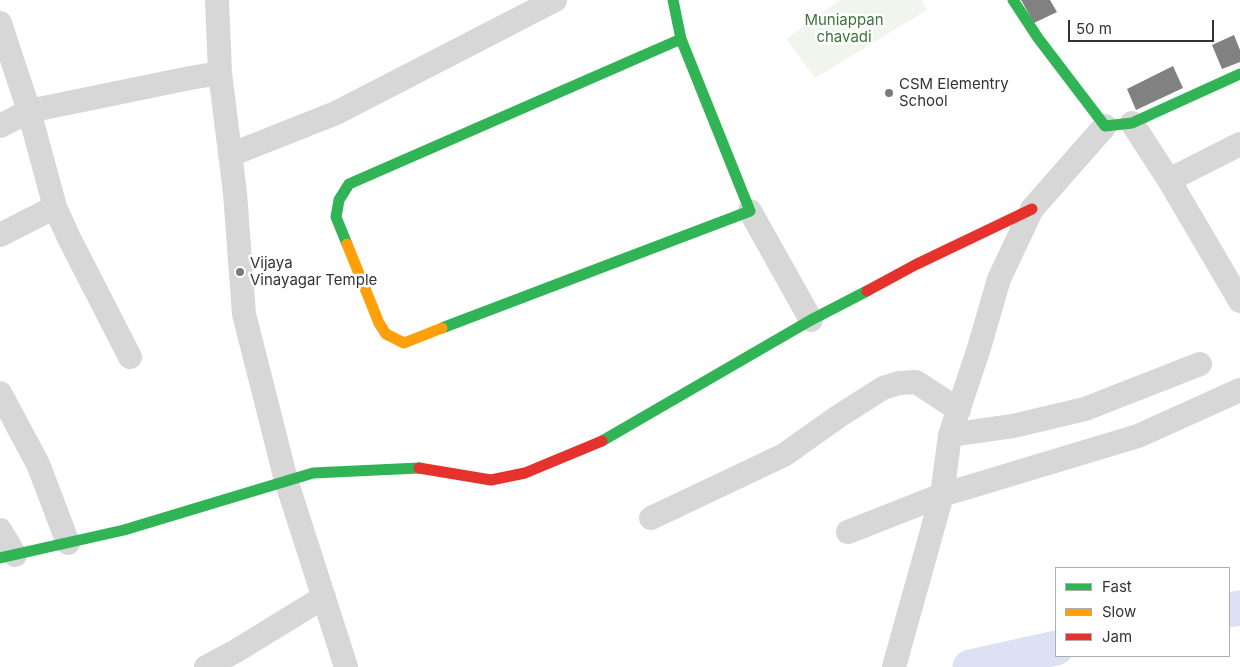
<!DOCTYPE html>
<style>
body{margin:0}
#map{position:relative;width:1240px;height:667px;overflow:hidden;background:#fff;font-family:Inter,sans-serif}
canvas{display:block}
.legend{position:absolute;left:1055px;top:567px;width:175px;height:90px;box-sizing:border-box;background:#fff;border:1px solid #adadad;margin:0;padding:6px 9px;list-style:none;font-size:15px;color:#333}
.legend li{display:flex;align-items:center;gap:10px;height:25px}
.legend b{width:25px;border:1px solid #adadad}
.scale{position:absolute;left:1068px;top:20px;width:146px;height:22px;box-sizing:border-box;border:2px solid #333;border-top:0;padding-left:6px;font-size:15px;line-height:18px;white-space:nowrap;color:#333;-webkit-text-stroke:4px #fff;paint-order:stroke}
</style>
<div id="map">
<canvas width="1240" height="667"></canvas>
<ul class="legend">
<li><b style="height:6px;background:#30b455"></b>Fast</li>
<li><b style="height:6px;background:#ff9f0a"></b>Slow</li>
<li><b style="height:6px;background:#e5322d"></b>Jam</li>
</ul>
<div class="scale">50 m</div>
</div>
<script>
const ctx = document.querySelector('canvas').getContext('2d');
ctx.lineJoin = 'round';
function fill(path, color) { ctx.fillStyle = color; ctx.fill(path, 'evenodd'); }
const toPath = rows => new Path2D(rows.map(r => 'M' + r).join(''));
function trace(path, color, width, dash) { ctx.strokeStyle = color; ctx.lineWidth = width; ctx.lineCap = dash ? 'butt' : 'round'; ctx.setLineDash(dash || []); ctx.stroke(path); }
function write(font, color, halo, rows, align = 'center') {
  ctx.font = font + ' Inter,sans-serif'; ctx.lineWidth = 5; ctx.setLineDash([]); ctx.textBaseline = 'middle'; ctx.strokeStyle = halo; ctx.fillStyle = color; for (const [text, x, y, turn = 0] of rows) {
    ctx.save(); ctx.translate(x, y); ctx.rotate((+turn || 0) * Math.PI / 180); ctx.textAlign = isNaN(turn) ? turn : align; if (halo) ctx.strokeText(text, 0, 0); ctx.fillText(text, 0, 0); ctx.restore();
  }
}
const green = toPath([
 [840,0,921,0,927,10,815,78,786,39]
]);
const river = toPath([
 [1229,610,1240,608],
 [970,667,1056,648]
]);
const building = toPath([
 [1021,0,1050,0,1057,12,1034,23],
 [1234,35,1240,50,1240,62,1222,69,1212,45],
 [1173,66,1183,88,1136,110,1127,89]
]);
const street = toPath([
 [217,0,220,73,235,193,244,314,286,480,346,667],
 [0,23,29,111,55,207,69,238,130,357],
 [1132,123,1169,180,1240,301],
 [0,126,29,111,190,78,220,73],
 [230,155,336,113,555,0],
 [1169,180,1240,144],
 [750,211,811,320],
 [0,235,55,207],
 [0,393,38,464,68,543],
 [950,435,1013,426,1085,409,1200,364],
 [651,518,784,455,839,416,883,388,899,383,916,382,959,410],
 [0,530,15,555],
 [848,532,942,495,1138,436,1240,390],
 [206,667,236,651,324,597],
 [894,667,942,495,950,435,979,348,999,279,1032,209,1105,126]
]);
const fast = toPath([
 [1013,0,1038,38,1105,126,1132,123,1240,74],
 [347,244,336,217,339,200,349,184,681,39],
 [442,328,750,211,681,39,673,0],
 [602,441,811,320,867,291],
 [0,558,124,530,313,473,419,468]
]);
const slow = toPath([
 [347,244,379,323,386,334,404,343,442,328]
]);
const jam = toPath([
 [867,291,915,265,1032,209],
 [419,468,491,480,525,473,602,441]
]);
const markers = [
 [889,93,5,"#7a7a7a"],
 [240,272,5,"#7a7a7a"]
];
const parkNames = [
 ["Muniappan",844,20],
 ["chavadi",844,37]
];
const poiNames = [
 ["CSM Elementry",899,84],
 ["School",899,101],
 ["Vijaya",250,263],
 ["Vinayagar Temple",250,280]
];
fill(green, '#f0f6ee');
trace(river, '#dce1f4', 35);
fill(building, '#818181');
trace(street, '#d7d7d7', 24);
trace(fast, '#30b455', 11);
trace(slow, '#ff9f0a', 11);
trace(jam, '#e5322d', 11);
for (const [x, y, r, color] of markers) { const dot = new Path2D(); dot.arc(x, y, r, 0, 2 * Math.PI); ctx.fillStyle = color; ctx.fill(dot); trace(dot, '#fff', 2); }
write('15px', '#3f723d', '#fff', parkNames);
write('15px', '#333', '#fff', poiNames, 'left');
</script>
